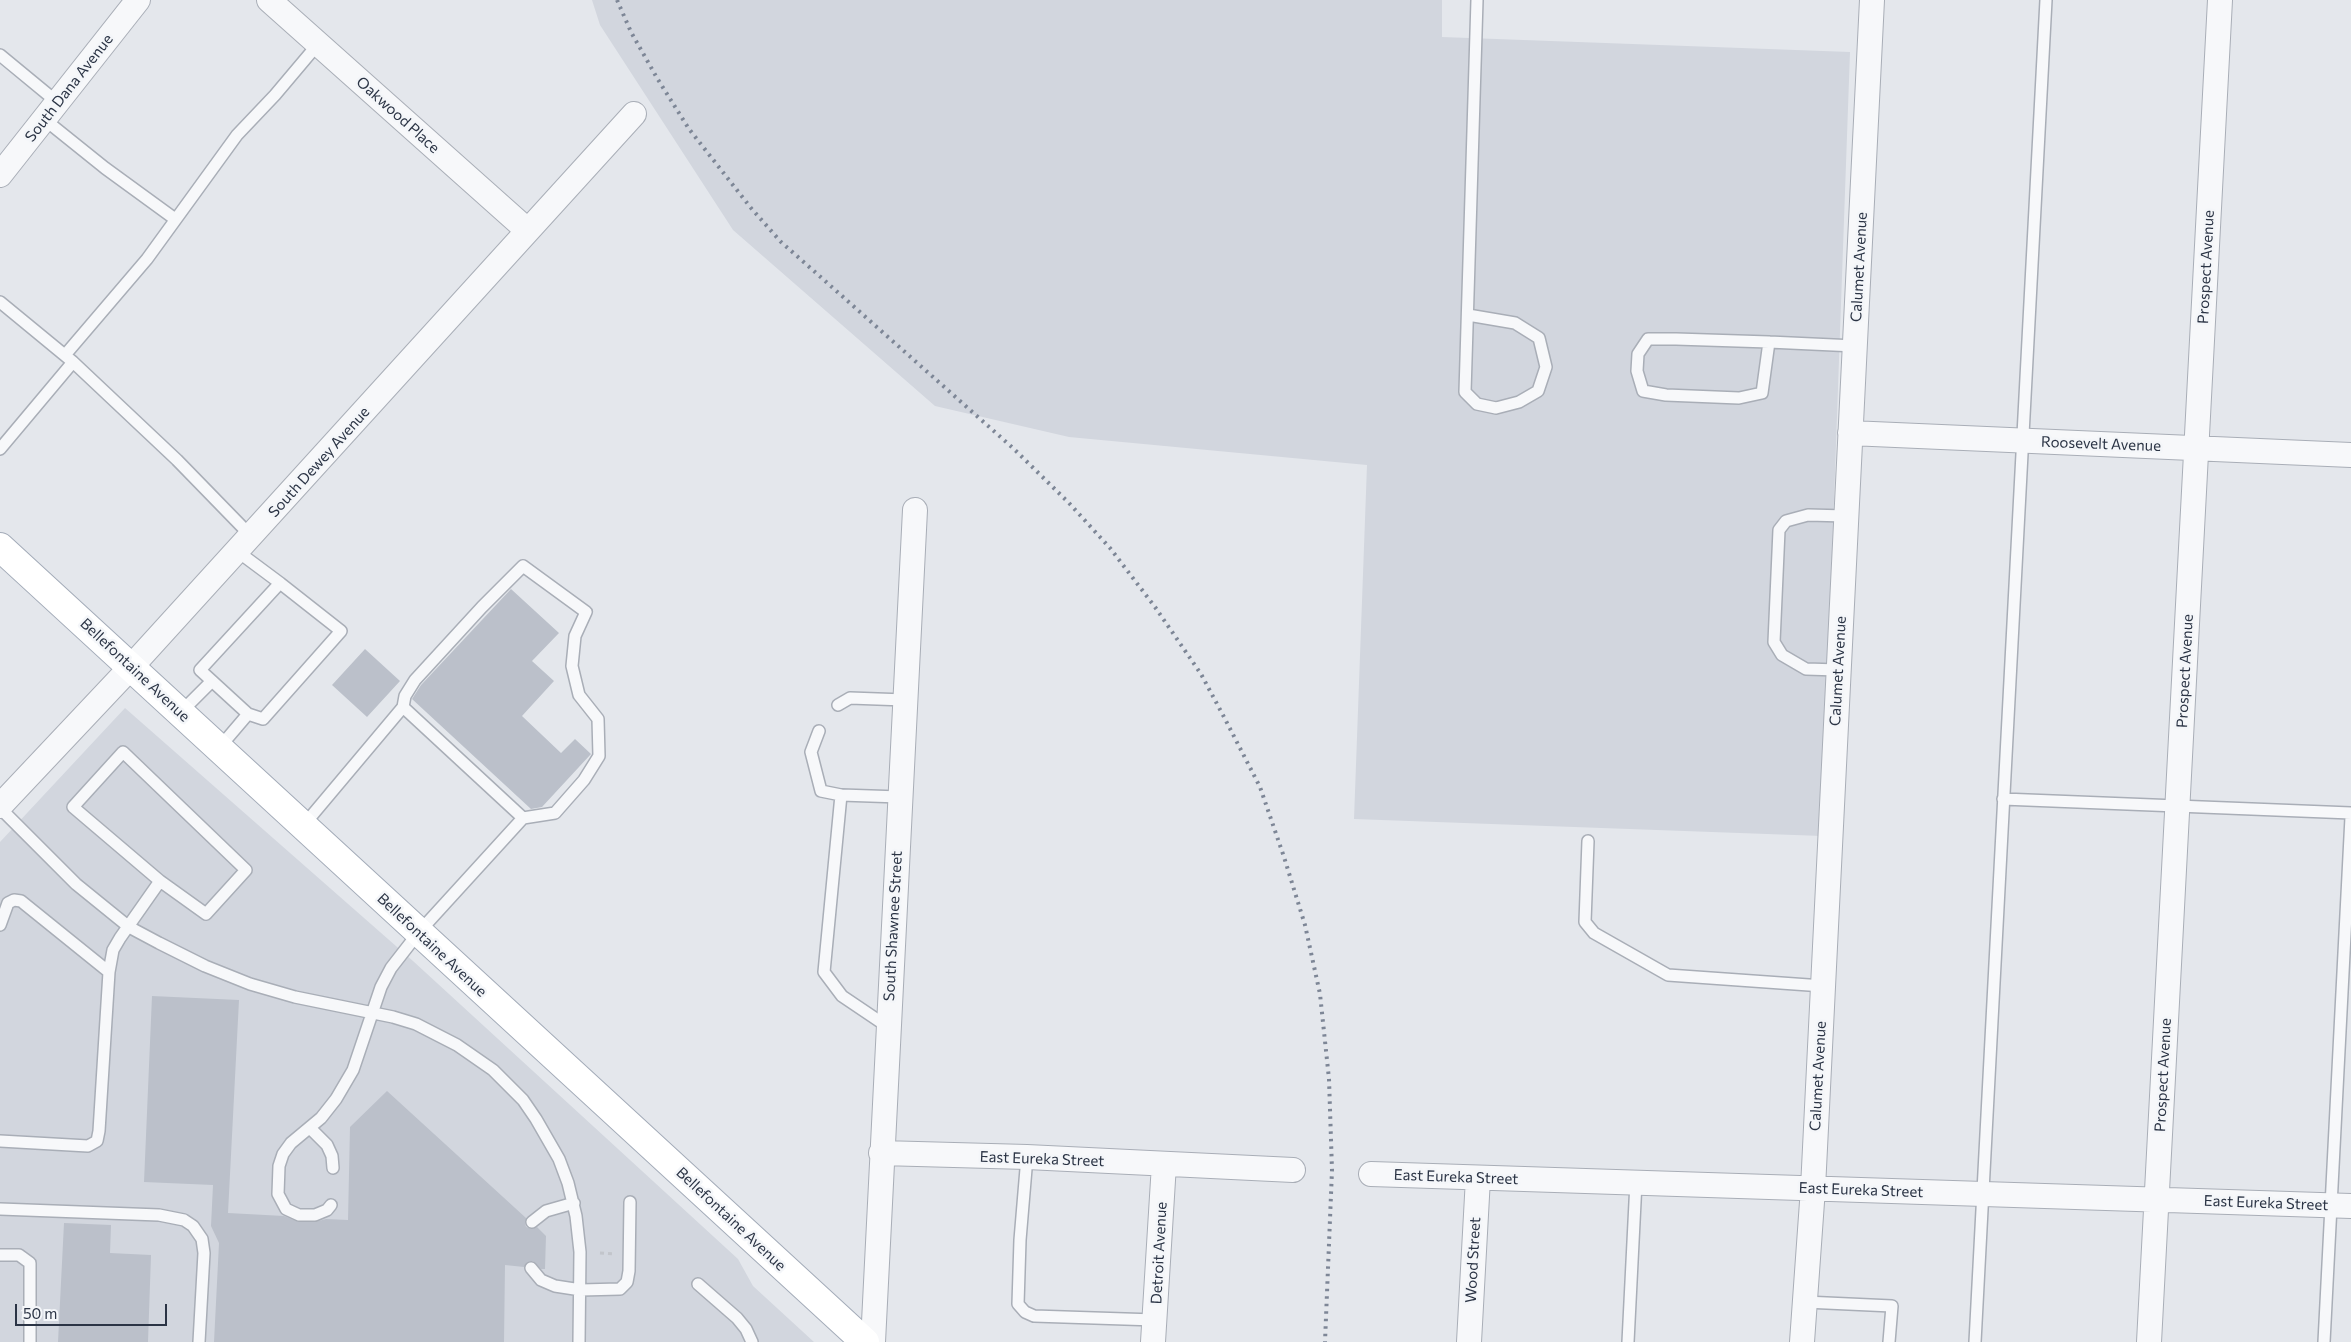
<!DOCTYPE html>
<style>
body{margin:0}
#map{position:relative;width:2351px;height:1342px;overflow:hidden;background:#e4e7ec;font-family:Commissioner,sans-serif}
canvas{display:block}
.scale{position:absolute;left:15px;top:1304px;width:152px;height:22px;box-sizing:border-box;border:2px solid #2b3445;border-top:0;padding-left:6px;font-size:15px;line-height:18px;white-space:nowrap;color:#2b3445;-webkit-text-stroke:4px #f4f6f9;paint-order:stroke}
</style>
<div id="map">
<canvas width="2351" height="1342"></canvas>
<div class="scale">50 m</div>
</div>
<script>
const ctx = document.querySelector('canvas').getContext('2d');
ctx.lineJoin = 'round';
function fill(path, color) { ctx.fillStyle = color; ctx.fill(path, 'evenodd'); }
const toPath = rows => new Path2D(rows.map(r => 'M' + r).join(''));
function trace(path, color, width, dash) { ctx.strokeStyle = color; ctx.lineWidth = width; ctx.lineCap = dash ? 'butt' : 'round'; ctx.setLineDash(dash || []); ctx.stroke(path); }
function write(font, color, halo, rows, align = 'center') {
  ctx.font = font + ' Commissioner,sans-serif'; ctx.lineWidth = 5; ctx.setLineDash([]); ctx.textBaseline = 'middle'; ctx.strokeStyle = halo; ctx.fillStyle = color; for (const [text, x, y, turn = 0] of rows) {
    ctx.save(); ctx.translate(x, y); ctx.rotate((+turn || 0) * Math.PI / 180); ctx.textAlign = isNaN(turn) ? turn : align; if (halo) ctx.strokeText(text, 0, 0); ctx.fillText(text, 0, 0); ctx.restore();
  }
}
const built = toPath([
 [592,0,1442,0,1442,37,1850,52,1822,836,1354,819,1367,465,1069,437,935,406,733,230,600,25],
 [125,708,413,961,738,1259,753,1286,814,1342,0,1342,0,842]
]);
const building = toPath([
 [511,589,559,633,532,661,554,681,522,716,561,753,575,739,591,754,542,807,531,809,412,699,421,685],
 [365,649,400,681,367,717,332,685],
 [152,996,239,1000,228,1213,284,1216,299,1222,315,1222,326,1219,348,1220,350,1127,387,1091,526,1218,525,1223,526,1227,533,1229,537,1227,546,1236,545,1269,541,1269,533,1261,527,1262,524,1267,505,1265,504,1342,214,1342,219,1243,211,1226,213,1185,144,1182],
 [64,1223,111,1225,110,1253,151,1255,148,1342,58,1342]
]);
const path = toPath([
 [600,1253,615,1254]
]);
const lane = toPath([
 [0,55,57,102],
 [44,119,105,168,175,219],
 [0,302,73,362,177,460,251,536],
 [1468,315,1515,323,1539,338,1546,367,1538,391,1519,402,1496,408,1477,404,1465,392,1477,0],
 [1769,342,1762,393,1739,398,1666,395,1643,391,1637,371,1638,354,1648,339,1676,339,1769,342,1855,346],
 [65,355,147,259,237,135,275,95,318,44],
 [0,449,73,362],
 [237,551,280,583],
 [1838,670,1806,669,1782,655,1774,642,1779,530,1786,521,1808,515,1846,516],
 [838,705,850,698,905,700],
 [403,707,405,696,415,680,482,607,523,566,586,612,575,636,572,666,579,695,598,719,599,756,584,780,555,813,523,818],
 [181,712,212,681],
 [819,731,811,752,821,791,841,795],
 [219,748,248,714,263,719,341,631,280,583,200,670,248,714],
 [2003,799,2351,813],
 [0,808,76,884,129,927,159,943,205,966,250,984,295,997,393,1017,416,1024,457,1045,493,1070,523,1100,536,1119,559,1159,568,1183,576,1216,580,1252,579,1342],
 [303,826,403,707,523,818,419,932,391,968,381,987,353,1070,336,1099,321,1118,291,1143,283,1154,279,1166,278,1194,286,1209,299,1215,315,1215,327,1210,331,1205],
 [1588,841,1585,922,1594,933,1668,975,1823,986],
 [0,925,8,903,14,900,21,901,109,972],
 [888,1027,842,996,824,972,841,795,900,797],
 [310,1128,327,1145,332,1156,333,1168],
 [0,1141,88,1146,97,1141,99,1131,109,972,113,950,120,938,160,881,206,914,246,870,123,752,73,807,160,881],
 [1027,1157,1020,1240,1018,1304,1025,1312,1034,1316,1155,1320],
 [0,1209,159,1215,184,1220,193,1226,202,1239,204,1253,199,1342],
 [532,1222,546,1211,574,1203],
 [0,1255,19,1255,30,1263,30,1342],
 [531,1268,541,1280,555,1286,581,1290,620,1289,627,1282,629,1271,630,1202],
 [698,1284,737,1318,746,1329,752,1342],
 [1805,1302,1892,1306,1889,1342],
 [1628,1342,1636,1182],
 [1975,1342,2046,0],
 [2324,1342,2351,817]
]);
const street = toPath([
 [269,0,527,230],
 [0,175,138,0],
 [1850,433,2351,455],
 [0,806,132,666,634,114],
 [881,1153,1027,1157,1293,1170],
 [1371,1174,2351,1206],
 [873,1342,915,510],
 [1153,1342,1164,1164],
 [1469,1342,1478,1178],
 [1802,1342,1813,1188,1872,0],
 [2149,1342,2220,0]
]);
const primary = toPath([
 [0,547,865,1342]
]);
const rail = toPath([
 [617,0,631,32,657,78,689,129,751,208,781,242,815,272,1014,449,1069,503,1110,548,1155,607,1201,674,1224,717,1260,787,1284,857,1305,925,1320,994,1329,1079,1332,1170,1325,1342]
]);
const streetNames = [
 ["South Dana Avenue",69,88,-52],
 ["Oakwood Place",398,115,42],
 ["Calumet Avenue",1859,267,-87],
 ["Prospect Avenue",2206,267,-87],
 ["Roosevelt Avenue",2101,444,2],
 ["South Dewey Avenue",319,462,-48],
 ["Bellefontaine Avenue",135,670,43],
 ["Calumet Avenue",1838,671,-87],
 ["Prospect Avenue",2185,671,-87],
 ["South Shawnee Street",893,926,-87],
 ["Bellefontaine Avenue",432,945,43],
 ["Prospect Avenue",2163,1075,-87],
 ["Calumet Avenue",1818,1076,-87],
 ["East Eureka Street",1042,1159,2],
 ["East Eureka Street",1456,1177,2],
 ["East Eureka Street",1861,1190,2],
 ["East Eureka Street",2266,1203,2],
 ["Bellefontaine Avenue",731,1219,43],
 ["Detroit Avenue",1159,1253,-87],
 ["Wood Street",1473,1260,-87]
];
fill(built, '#d2d6de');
fill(building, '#bbc0ca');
trace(lane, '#a9aeb7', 14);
trace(street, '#a9aeb7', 26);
trace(primary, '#a3abb8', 30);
trace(path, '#c2c5cb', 3, [4, 4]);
trace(lane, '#f7f8fa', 11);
trace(street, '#f7f8fa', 24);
trace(primary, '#fff', 28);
trace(rail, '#7d8696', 4, [2.5, 5]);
write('15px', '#2b3445', '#f4f6f9', streetNames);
</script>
